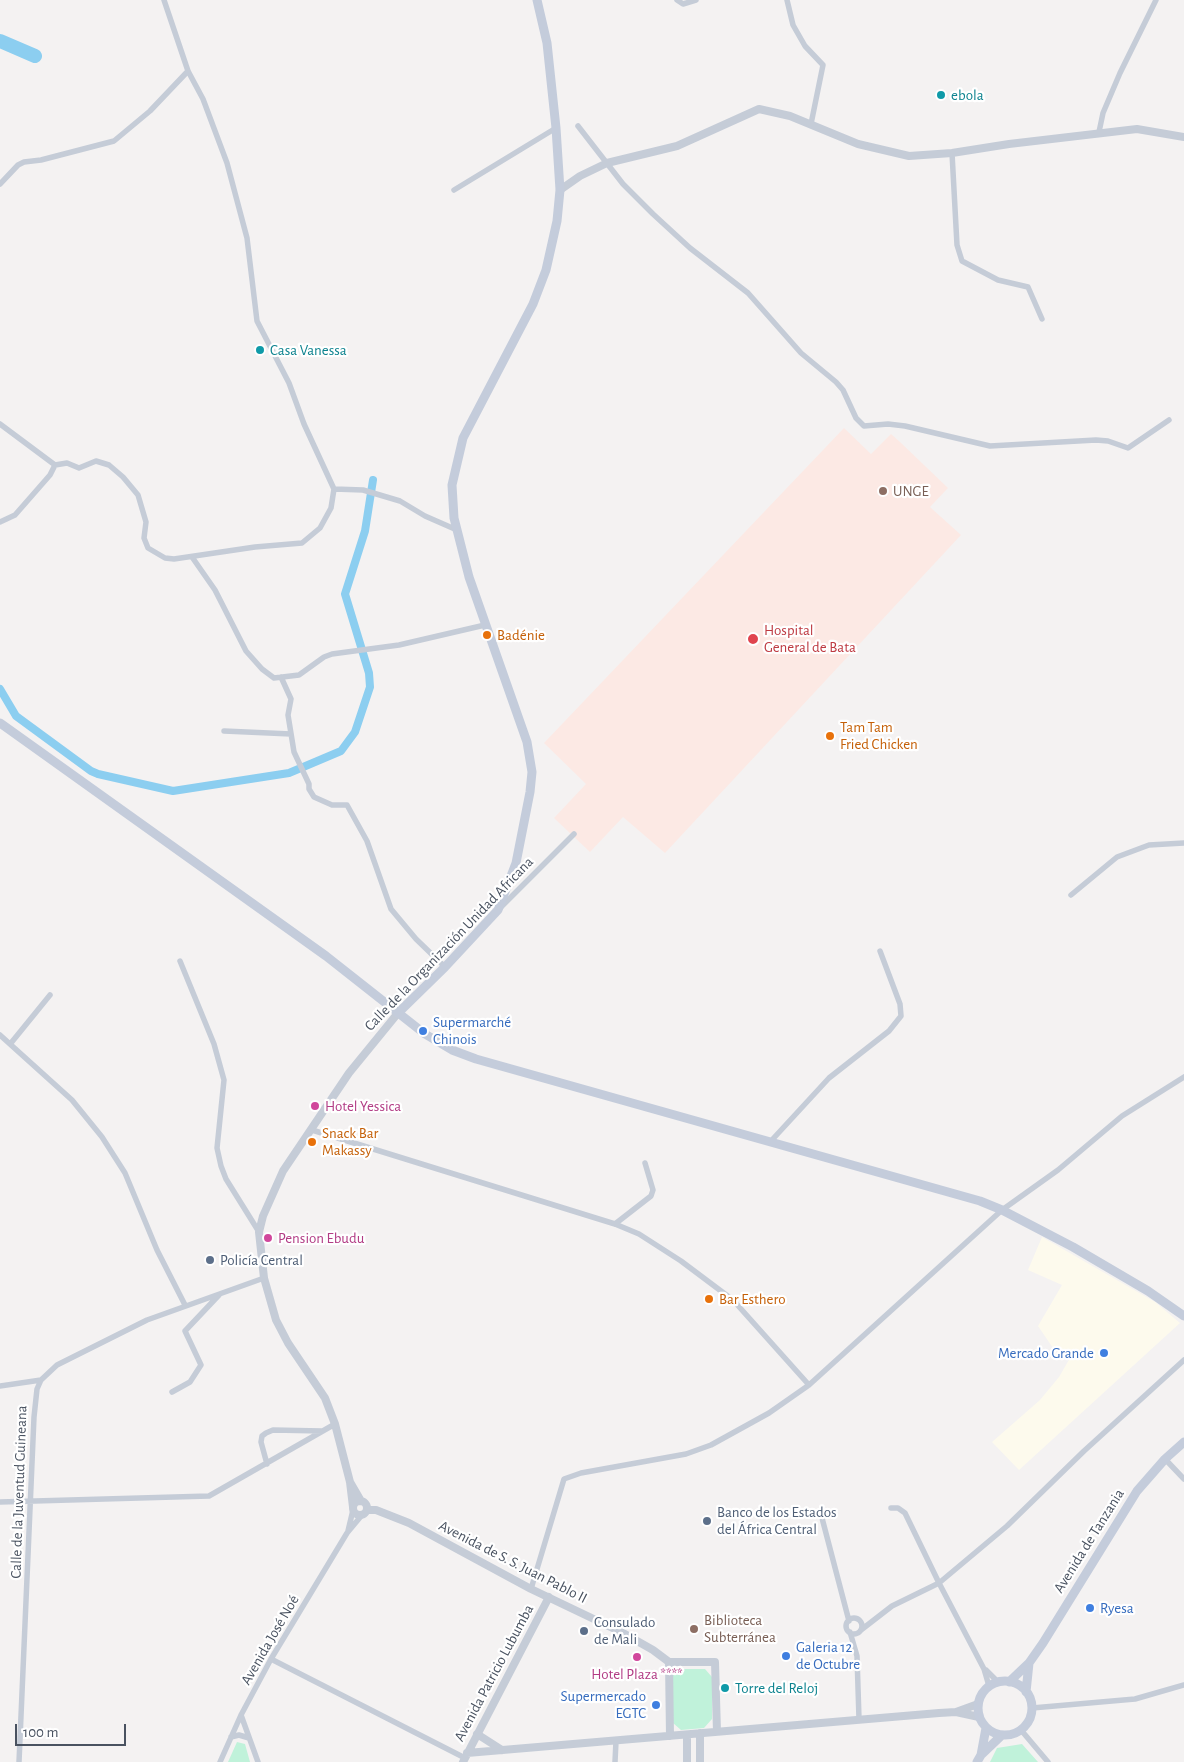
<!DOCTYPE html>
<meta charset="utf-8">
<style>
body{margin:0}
#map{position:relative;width:1184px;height:1762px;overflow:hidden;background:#f4f2f2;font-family:"Alegreya Sans",sans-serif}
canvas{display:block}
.scale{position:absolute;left:15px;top:1724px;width:111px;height:22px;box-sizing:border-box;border:2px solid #495260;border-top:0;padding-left:6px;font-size:15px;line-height:18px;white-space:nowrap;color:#495260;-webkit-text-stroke:4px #fff;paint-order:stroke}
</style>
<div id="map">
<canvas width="1184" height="1762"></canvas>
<div class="scale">100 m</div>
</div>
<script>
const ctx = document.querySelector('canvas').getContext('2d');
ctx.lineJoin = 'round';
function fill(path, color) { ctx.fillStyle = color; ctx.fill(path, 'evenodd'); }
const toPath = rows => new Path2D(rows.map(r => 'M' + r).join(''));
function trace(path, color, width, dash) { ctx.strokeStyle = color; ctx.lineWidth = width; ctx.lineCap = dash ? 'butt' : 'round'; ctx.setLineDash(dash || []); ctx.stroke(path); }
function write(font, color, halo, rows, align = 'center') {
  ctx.font = font + ' "Alegreya Sans",sans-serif'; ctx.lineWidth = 4.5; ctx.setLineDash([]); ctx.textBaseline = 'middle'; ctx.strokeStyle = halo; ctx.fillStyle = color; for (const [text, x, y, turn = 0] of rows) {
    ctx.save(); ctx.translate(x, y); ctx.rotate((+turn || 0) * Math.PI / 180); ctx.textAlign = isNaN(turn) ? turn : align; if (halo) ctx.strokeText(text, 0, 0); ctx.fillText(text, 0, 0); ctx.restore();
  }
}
const commercial = toPath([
 [1042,1237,1155,1302,1180,1323,1019,1470,992,1442,1040,1400,1059,1377,1070,1358,1053,1348,1038,1326,1062,1285,1028,1270]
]);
const medical = toPath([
 [844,428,871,454,891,434,900,442,948,488,930,507,961,535,665,853,623,817,590,852,554,818,586,784,544,743]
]);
const green = toPath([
 [680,1669,705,1669,712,1677,712,1719,704,1728,681,1730,673,1723,673,1675],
 [237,1742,245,1744,250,1762,228,1762],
 [1022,1744,1038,1762,990,1762,997,1748]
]);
const canal = toPath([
 [0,689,16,716,91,771,98,774,173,791,289,773,341,751,355,732,370,687,369,673,345,594,365,531,373,480]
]);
const river = toPath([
 [0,41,35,56]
]);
const minor = toPath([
 [164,0,188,71,203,99,227,163,247,238,257,321,289,383,304,424,334,489],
 [677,0,683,4,696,0],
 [787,0,793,25,805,46,823,65,811,124],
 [578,126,623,184,653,214,690,248,748,293,801,353,836,382,843,390,856,418,864,426,888,424,905,426,990,446,1096,440,1108,441,1128,448,1169,420],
 [1099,132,1103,113,1120,73,1156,0],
 [952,153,957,245,962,261,998,280,1028,287,1042,319],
 [0,184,18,165,24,162,41,160,114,141,150,111,188,71],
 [454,190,556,128],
 [0,424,55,465,67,463,79,468,96,461,109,465,123,477,138,495,146,522,144,538,148,548,165,558,174,559,255,547,302,543,320,528,331,508,334,489,363,490,400,501,425,516,457,530],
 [0,522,15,515,50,475,55,465],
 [192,557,215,590,246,651,262,669,274,678,299,675,324,657,332,654,399,645,485,625],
 [281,677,291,699,288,715,294,752,309,784,309,789,314,797,332,805,347,805,367,841,391,909,416,939,445,967],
 [224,731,291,734],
 [1071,895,1117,857,1149,845,1184,843],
 [500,908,574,834],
 [180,961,214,1044,224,1080,217,1148,221,1166,226,1179,259,1232],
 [0,1035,72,1100,102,1137,125,1173,157,1250,185,1305],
 [11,1043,50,995],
 [312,1130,615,1224,639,1234,681,1261,733,1300,809,1385],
 [771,1141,829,1078,889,1031,901,1016,900,1004,880,951],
 [615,1224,651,1196,653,1190,645,1163],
 [0,1386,41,1380],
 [172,1392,190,1382,201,1365,185,1331,219,1295],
 [1165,1459,1184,1479],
 [267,1464,261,1442,262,1436,266,1433,273,1430,322,1431],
 [0,1502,209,1496,335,1424],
 [822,1518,849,1621],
 [348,1531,353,1510],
 [531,1589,564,1479,581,1473,686,1454,711,1445,769,1413,809,1385,1002,1210,1058,1170,1122,1116,1184,1077],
 '846 1626a8 8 0 1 1 16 0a8 8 0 1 1-16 0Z',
 [861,1630,892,1606,939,1583,905,1513,898,1508,891,1508],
 [850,1632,857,1656,859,1719],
 [271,1659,465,1758],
 [986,1670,998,1682],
 [989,1686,984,1669,939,1583,1007,1526,1084,1451,1184,1360],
 [1032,1708,1135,1699,1184,1685],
 [241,1715,258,1762],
 [1021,1730,1048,1762],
 [231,1737,239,1735,249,1738],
 [19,1762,34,1417,37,1389,41,1380,57,1365,147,1320,264,1278],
 [220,1762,241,1715,271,1659,347,1533,362,1515],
 [615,1762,616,1741]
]);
const tertiary = toPath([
 [560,190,580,176,607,163,677,146,759,109,790,116,858,144,909,156,952,153,1009,144,1137,129,1184,137],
 [350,1482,361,1501],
 '353 1508a7 7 0 1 1 14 0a7 7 0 1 1-14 0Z',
 [353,1507,350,1482,335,1424,325,1398,288,1343,276,1320,264,1278,259,1232,263,1216,283,1171,349,1073,398,1013],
 [367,1510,376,1510,409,1523,531,1589,623,1633,653,1650,669,1662,715,1662,717,1732],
 [669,1662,670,1736],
 [956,1712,978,1704],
 [477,1734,502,1750],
 [467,1753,939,1713,956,1712,979,1717],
 [463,1762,549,1597],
 [687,1762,687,1735],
 [700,1762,700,1733]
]);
const secondary = toPath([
 [0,723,326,956,425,1034,452,1050,476,1059,980,1201,1002,1210,1073,1247,1148,1291,1184,1316],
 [398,1013,445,967,498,910,516,863,530,792,532,772,527,742,469,577,454,518,452,485,463,438,533,304,546,270,557,221,560,190,556,128,547,43,537,0],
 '978 1708a27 27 0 1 1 54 0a27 27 0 1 1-54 0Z',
 [1009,1682,1029,1663,1043,1643,1137,1491,1165,1459,1184,1442],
 [1026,1692,1029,1663],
 [981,1755,986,1728],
 [977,1762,981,1755,1002,1735]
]);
const markers = [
 [941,95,5,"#0f9aa8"],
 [260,350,5,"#0f9aa8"],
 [883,491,5,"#8d6e63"],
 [487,635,5,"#e8710a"],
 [753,639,6,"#e0444e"],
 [830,736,5,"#e8710a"],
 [423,1031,5,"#3f7fe0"],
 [315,1106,5,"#d1479c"],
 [312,1142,5,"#e8710a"],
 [268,1238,5,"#d1479c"],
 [210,1260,5,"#5c6f8a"],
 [709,1299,5,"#e8710a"],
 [1104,1353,5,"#3f7fe0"],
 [707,1521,5,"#5c6f8a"],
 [1090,1608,5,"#3f7fe0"],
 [694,1629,5,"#8d6e63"],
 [584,1631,5,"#5c6f8a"],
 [786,1656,5,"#3f7fe0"],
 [637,1657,5,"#d1479c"],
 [725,1688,5,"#0f9aa8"],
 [656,1705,5,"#3f7fe0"]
];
const cultureNames = [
 ["ebola",951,95],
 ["Casa Vanessa",270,350],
 ["Torre del Reloj",735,1688]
];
const educationNames = [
 ["UNGE",893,491],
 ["Biblioteca",704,1620],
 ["Subterránea",704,1637]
];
const healthNames = [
 ["Hospital",764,630],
 ["General de Bata",764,647]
];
const foodNames = [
 ["Badénie",497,635],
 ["Tam Tam",840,727],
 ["Fried Chicken",840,744],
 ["Snack Bar",322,1133],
 ["Makassy",322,1150],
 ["Bar Esthero",719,1299]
];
const streetNames = [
 ["Calle de la Organización Unidad Africana",449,944,-46],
 ["Calle de la Juventud Guineana",19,1492,-88],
 ["Avenida de Tanzania",1089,1541,-58],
 ["Avenida de S. S. Juan Pablo II",513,1562,27],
 ["Avenida José Noé",270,1640,-60],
 ["Avenida Patricio Lubumba",494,1673,-62]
];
const shopNames = [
 ["Supermarché",433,1022],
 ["Chinois",433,1039],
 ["Mercado Grande",1094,1353,"right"],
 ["Ryesa",1100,1608],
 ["Galeria 12",796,1647],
 ["de Octubre",796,1664],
 ["Supermercado",646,1696,"right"],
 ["EGTC",646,1713,"right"]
];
const hotelNames = [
 ["Hotel Yessica",325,1106],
 ["Pension Ebudu",278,1238],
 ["Hotel Plaza ****",637,1674,"center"]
];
const serviceNames = [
 ["Policía Central",220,1260],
 ["Banco de los Estados",717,1512],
 ["del África Central",717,1529],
 ["Consulado",594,1622],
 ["de Mali",594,1639]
];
fill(commercial, '#fdfaed');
fill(medical, '#fce9e4');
fill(green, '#c0f2da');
trace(canal, '#8ccef0', 8);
trace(river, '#8ccef0', 14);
trace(minor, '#c5ccd7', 5.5);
trace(tertiary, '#c5ccd7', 8);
trace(secondary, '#c4ccdb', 9);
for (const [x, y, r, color] of markers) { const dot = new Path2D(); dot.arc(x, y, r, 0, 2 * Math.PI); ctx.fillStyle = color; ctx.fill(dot); trace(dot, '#fff', 2); }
write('15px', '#0d838f', '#fff', cultureNames, 'left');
write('15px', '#785e54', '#fff', educationNames, 'left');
write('15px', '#be3a42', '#fff', healthNames, 'left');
write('15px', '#c56008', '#fff', foodNames, 'left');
write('15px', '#495260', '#fff', streetNames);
write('15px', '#366cbe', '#fff', shopNames, 'left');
write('15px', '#b23c85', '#fff', hotelNames, 'left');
write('15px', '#4e5e75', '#fff', serviceNames, 'left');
</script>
